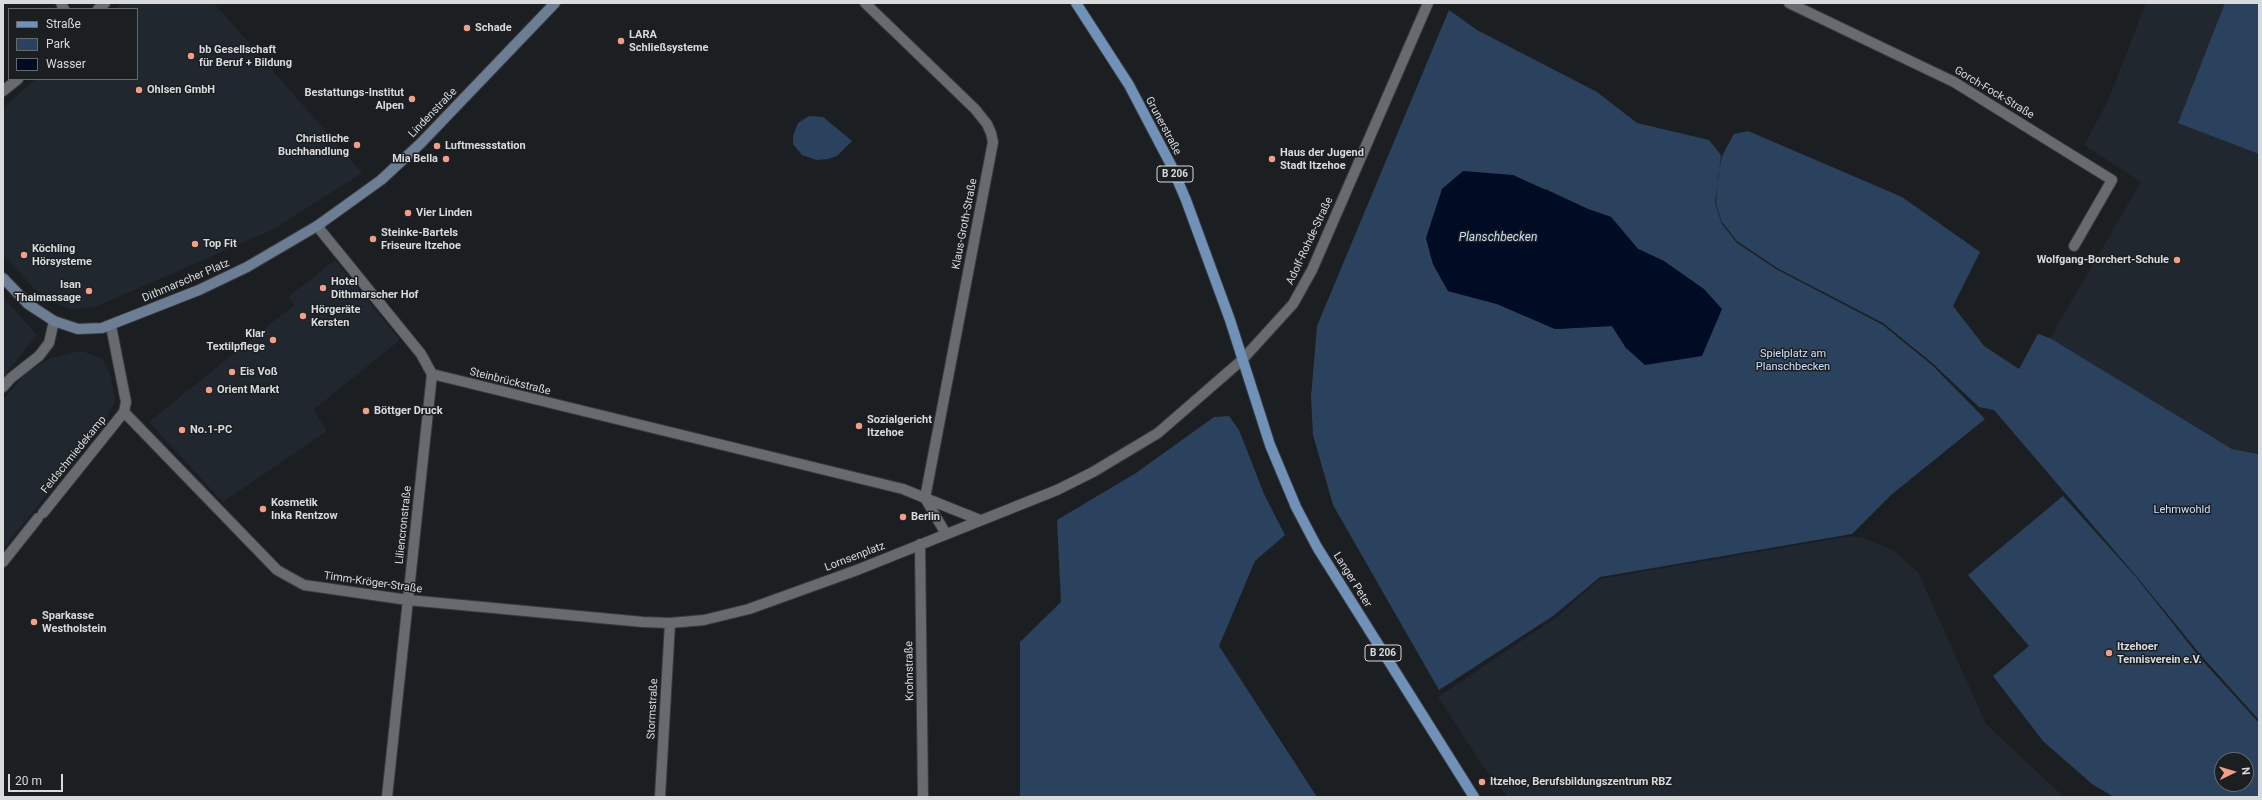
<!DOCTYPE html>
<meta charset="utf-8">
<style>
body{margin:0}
#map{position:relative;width:2262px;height:800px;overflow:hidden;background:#1c1f22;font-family:Roboto,sans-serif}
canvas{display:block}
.frame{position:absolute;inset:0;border:4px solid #d8dadc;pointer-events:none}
.legend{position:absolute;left:8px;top:8px;width:130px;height:72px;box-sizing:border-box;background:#1c1f22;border:1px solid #676a6c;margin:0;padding:5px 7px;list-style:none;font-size:12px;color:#d8dadc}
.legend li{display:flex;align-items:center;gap:8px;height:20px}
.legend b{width:20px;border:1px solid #676a6c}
.north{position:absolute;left:2214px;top:752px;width:40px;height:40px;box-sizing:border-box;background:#1c1f22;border:1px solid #676a6c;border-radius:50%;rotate:85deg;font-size:11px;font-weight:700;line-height:16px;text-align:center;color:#d8dadc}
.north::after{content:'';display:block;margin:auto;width:14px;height:18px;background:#f49e87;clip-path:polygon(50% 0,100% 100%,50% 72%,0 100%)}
.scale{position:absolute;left:8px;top:774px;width:55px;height:18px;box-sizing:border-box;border:2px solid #d8dadc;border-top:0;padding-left:5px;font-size:12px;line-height:14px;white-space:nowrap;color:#d8dadc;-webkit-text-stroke:3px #1c1f22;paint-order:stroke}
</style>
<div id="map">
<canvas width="2262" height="800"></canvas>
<div class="frame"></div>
<ul class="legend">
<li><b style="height:5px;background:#7092b8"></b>Straße</li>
<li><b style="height:11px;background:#2a425d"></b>Park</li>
<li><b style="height:11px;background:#000b24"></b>Wasser</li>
</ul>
<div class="north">N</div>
<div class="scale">20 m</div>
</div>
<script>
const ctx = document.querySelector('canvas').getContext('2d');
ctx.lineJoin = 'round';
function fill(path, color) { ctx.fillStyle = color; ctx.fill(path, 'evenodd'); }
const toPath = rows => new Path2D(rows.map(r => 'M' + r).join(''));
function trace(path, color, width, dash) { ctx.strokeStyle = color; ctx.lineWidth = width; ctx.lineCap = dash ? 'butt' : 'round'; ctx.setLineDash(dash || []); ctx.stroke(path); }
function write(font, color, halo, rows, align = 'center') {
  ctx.font = font + ' Roboto,sans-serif'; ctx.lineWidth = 3; ctx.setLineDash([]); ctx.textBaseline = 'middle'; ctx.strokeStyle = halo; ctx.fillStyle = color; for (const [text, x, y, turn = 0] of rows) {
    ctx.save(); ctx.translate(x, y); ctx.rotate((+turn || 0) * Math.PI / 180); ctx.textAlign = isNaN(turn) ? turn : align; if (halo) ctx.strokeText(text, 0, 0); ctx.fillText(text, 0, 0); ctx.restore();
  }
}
const built = toPath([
 [122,3,214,3,362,173,272,230,95,307,70,309,48,299,33,287,3,255,3,108,36,79,137,79,137,9,115,9],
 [2146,3,2259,3,2259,453,2232,449,2050,338,2141,182,2084,145,2108,101],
 [335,260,400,340,313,410,327,431,223,502,149,422,294,305,288,297],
 [3,297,37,335,3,377],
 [81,351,102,358,111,376,115,402,103,425,3,549,3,400,27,372,51,358],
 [1851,536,1866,539,1893,550,1918,572,1986,724,2064,797,1508,797,1485,769,1438,697,1557,617,1600,579]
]);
const green = toPath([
 [2225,3,2259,3,2259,154,2178,123],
 [1449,10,1477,30,1597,92,1637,123,1709,140,1721,155,1715,203,1722,224,1737,243,1776,269,1883,325,1933,366,1985,419,1891,495,1852,534,1600,577,1553,616,1439,690,1333,505,1313,435,1311,397,1317,326],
 [1546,189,1588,209,1611,217,1638,249,1664,261,1626,348,1612,326,1555,329,1497,304,1448,291,1433,264,1426,238],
 [809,116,823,117,852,141,837,156,828,159,817,160,802,155,793,144,793,136,798,123],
 [1748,131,1902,197,1980,252,1953,306,1984,346,2019,369,2038,334,2050,338,2232,449,2259,454,2259,720,2204,659,2137,577,1994,410,1979,407,1931,362,1883,323,1777,268,1737,241,1722,222,1716,204,1718,175,1722,156,1734,134],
 [1229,416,1239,430,1264,494,1285,535,1255,561,1219,646,1317,797,1020,797,1020,642,1061,602,1057,520,1136,473,1214,417],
 [2063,496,2136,577,2201,659,2259,723,2259,797,2114,797,2092,784,2043,741,1993,676,2029,646,1968,575],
 [2222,760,2246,760,2246,784,2222,784]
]);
const water = toPath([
 [1463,171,1513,175,1588,209,1611,217,1638,249,1664,261,1704,289,1722,309,1702,356,1645,365,1626,348,1612,326,1555,329,1497,304,1448,291,1433,264,1426,238,1442,189]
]);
const pedestrian = toPath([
 [3,387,11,378,39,356]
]);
const minor = toPath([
 [61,3,64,9],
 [865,3,975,109,987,124,991,133,993,142,925,498,980,520],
 [1789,3,1954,82,2112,180,2074,246],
 [98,9,105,3],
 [3,91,18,79],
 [317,226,421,354,432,374,903,489,925,498,946,534],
 [39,356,49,343,54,321],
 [124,412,277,570,304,585,408,600,643,622,670,623,704,620,749,609,857,570,1057,490,1093,472,1158,433,1242,360,1293,304,1312,270,1428,3],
 [43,513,124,412,126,402,111,326],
 [920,544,923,797],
 [3,562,38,518],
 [387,797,432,374],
 [660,797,670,623]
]);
const secondary = toPath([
 [3,278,28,304,54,321,78,329,102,328,199,290,247,267,317,226,381,180,420,144,555,3]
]);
const primary = toPath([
 [1076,3,1129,85,1171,165,1186,200,1230,320,1270,445,1296,507,1317,547,1474,797]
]);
const markers = [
 [467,28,4,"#f49e87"],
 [621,41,4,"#f49e87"],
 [191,56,4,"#f49e87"],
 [139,90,4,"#f49e87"],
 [412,99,4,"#f49e87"],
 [357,145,4,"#f49e87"],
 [437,146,4,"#f49e87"],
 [446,159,4,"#f49e87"],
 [1272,159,4,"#f49e87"],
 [408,213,4,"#f49e87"],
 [373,239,4,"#f49e87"],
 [195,244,4,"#f49e87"],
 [24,255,4,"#f49e87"],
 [2177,260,4,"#f49e87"],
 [323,288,4,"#f49e87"],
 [89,291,4,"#f49e87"],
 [303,316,4,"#f49e87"],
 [273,340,4,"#f49e87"],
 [232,372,4,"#f49e87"],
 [209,390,4,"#f49e87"],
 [366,411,4,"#f49e87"],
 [859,426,4,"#f49e87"],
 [182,430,4,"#f49e87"],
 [263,509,4,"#f49e87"],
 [903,517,4,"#f49e87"],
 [34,622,4,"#f49e87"],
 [2109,653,4,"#f49e87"],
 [1482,782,4,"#f49e87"]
];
const shields = [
 [1175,174,36],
 [1383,653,36]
];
const shieldNames = [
 ["B 206",1175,174],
 ["B 206",1383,653]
];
const poiNames = [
 ["Schade",475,28],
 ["LARA",629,35],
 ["Schließsysteme",629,48],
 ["bb Gesellschaft",199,50],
 ["für Beruf + Bildung",199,63],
 ["Ohlsen GmbH",147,90],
 ["Bestattungs-Institut",404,93,"right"],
 ["Alpen",404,106,"right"],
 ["Christliche",349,139,"right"],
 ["Buchhandlung",349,152,"right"],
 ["Luftmessstation",445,146],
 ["Haus der Jugend",1280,153],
 ["Stadt Itzehoe",1280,166],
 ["Mia Bella",438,159,"right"],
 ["Vier Linden",416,213],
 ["Steinke-Bartels",381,233],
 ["Friseure Itzehoe",381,246],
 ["Top Fit",203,244],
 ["Köchling",32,249],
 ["Hörsysteme",32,262],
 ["Wolfgang-Borchert-Schule",2169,260,"right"],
 ["Hotel",331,282],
 ["Dithmarscher Hof",331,295],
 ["Isan",81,285,"right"],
 ["Thaimassage",81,298,"right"],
 ["Hörgeräte",311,310],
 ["Kersten",311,323],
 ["Klar",265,334,"right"],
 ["Textilpflege",265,347,"right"],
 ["Eis Voß",240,372],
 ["Orient Markt",217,390],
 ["Böttger Druck",374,411],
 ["Sozialgericht",867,420],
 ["Itzehoe",867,433],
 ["No.1-PC",190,430],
 ["Kosmetik",271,503],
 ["Inka Rentzow",271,516],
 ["Berlin",911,517],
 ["Sparkasse",42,616],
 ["Westholstein",42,629],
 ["Itzehoer",2117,647],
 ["Tennisverein e.V.",2117,660],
 ["Itzehoe, Berufsbildungszentrum RBZ",1490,782]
];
const streetNames = [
 ["Gorch-Fock-Straße",1994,93,31],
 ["Lindenstraße",433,113,-46],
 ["Grunerstraße",1163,126,62],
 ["Klaus-Groth-Straße",965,224,-79],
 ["Adolf-Rohde-Straße",1310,241,-65],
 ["Dithmarscher Platz",186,281,-23],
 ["Steinbrückstraße",510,382,14],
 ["Feldschmiedekamp",74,455,-51],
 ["Liliencronstraße",404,525,-84],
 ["Lornsenplatz",855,557,-21],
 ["Langer Peter",1352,580,58],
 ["Timm-Kröger-Straße",373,583,8],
 ["Krohnstraße",910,671,-91],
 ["Stormstraße",653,709,-87]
];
const parkNames = [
 ["Spielplatz am",1793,354],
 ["Planschbecken",1793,367],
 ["Lehmwohld",2182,510]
];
const waterNames = [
 ["Planschbecken",1498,238]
];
fill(built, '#20272f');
fill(green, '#2a425d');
fill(water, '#000b24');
trace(pedestrian, '#393b3e', 12);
trace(minor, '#393b3e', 12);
trace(secondary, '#393b3e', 12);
trace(primary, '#393b3e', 12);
trace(pedestrian, '#676b6f', 10);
trace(minor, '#676b6f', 10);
trace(secondary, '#6c7e93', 10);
trace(primary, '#7092b8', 10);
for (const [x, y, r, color] of markers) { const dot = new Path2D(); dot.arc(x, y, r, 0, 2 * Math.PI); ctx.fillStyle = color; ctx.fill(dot); trace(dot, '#1c1f22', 1.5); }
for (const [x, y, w] of shields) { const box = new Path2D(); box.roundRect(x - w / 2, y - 8, w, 16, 3); ctx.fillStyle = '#1c1f22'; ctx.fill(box); trace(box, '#d8dadc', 1); }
write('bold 10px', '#d8dadc', null, shieldNames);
write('bold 11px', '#d8dadc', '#1c1f22', poiNames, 'left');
write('11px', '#d8dadc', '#1c1f22', streetNames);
write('11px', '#cae0fa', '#1c1f22', parkNames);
write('italic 12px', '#c8dff8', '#1c1f22', waterNames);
</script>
